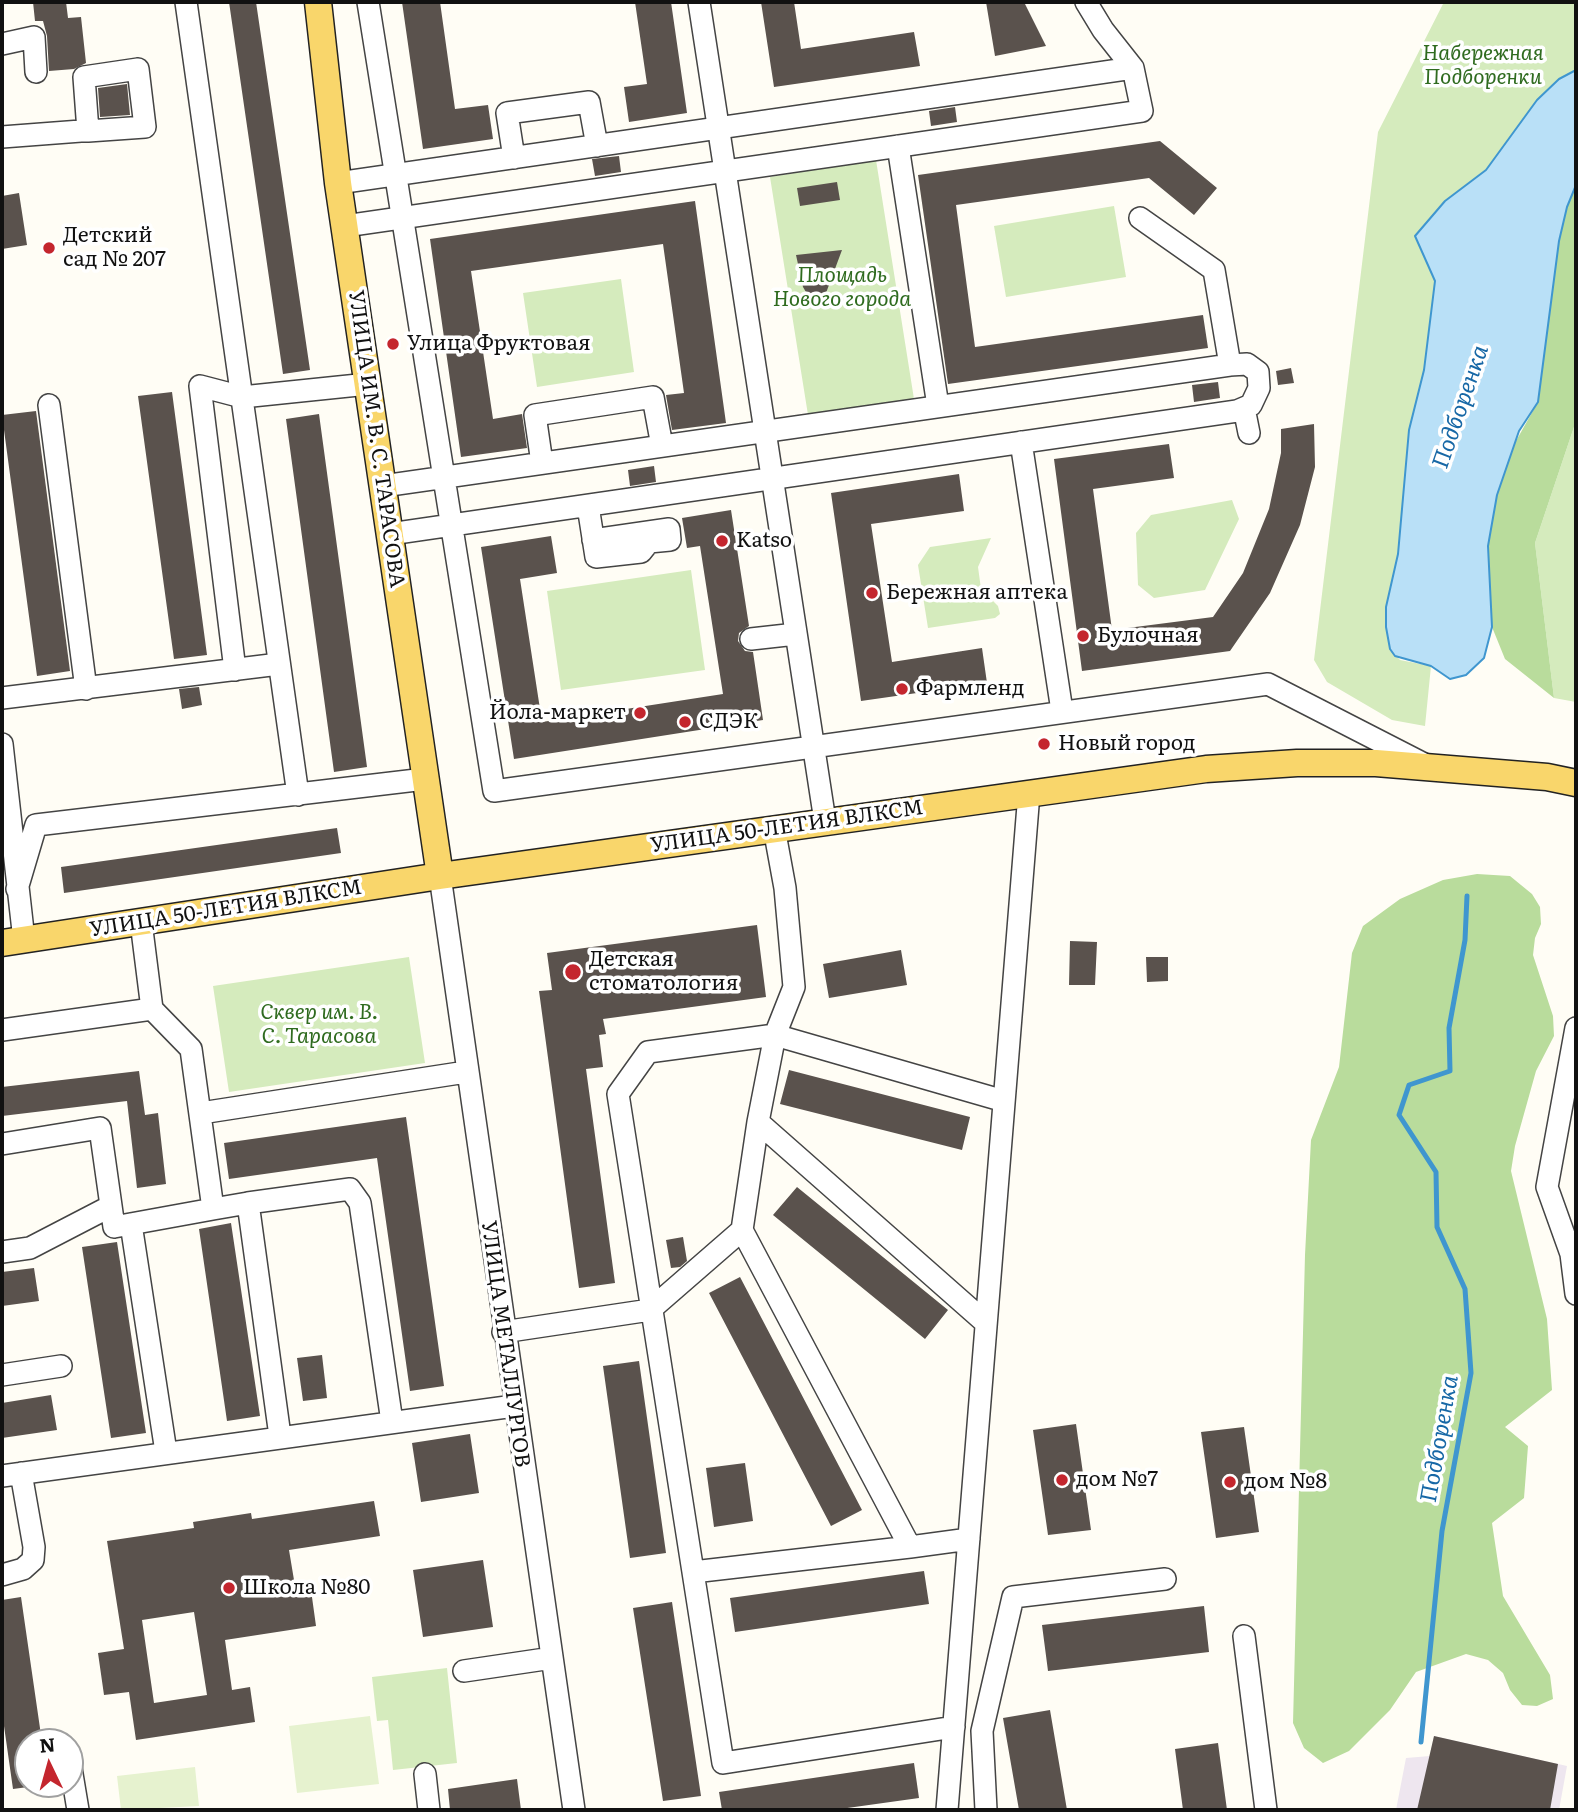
<!DOCTYPE html>
<meta charset="utf-8">
<style>
body{margin:0}
#map{position:relative;width:1578px;height:1812px;overflow:hidden;background:#fffdf5;font-family:Literata,serif}
canvas{display:block}
.frame{position:absolute;inset:0;border:4px solid #111;pointer-events:none}
.north{position:absolute;left:14px;top:1728px;width:70px;height:70px;box-sizing:border-box;background:#fff;border:2px solid #a0a0a0;border-radius:50%;rotate:355deg;font-size:19px;font-weight:700;line-height:28px;text-align:center;color:#111}
.north::after{content:'';display:block;margin:auto;width:24px;height:32px;background:#c4262e;clip-path:polygon(50% 0,100% 100%,50% 72%,0 100%)}
</style>
<div id="map">
<canvas width="1578" height="1812"></canvas>
<div class="frame"></div>
<div class="north">N</div>
</div>
<script>
const ctx = document.querySelector('canvas').getContext('2d');
ctx.lineJoin = 'round';
function fill(path, color) { ctx.fillStyle = color; ctx.fill(path, 'evenodd'); }
const toPath = rows => new Path2D(rows.map(r => 'M' + r).join(''));
function trace(path, color, width, dash) { ctx.strokeStyle = color; ctx.lineWidth = width; ctx.lineCap = dash ? 'butt' : 'round'; ctx.setLineDash(dash || []); ctx.stroke(path); }
function write(font, color, halo, rows, align = 'center') {
  ctx.font = font + ' Literata,serif'; ctx.lineWidth = 7; ctx.setLineDash([]); ctx.textBaseline = 'middle'; ctx.strokeStyle = halo; ctx.fillStyle = color; for (const [text, x, y, turn = 0] of rows) {
    ctx.save(); ctx.translate(x, y); ctx.rotate((+turn || 0) * Math.PI / 180); ctx.textAlign = isNaN(turn) ? turn : align; if (halo) ctx.strokeText(text, 0, 0); ctx.fillText(text, 0, 0); ctx.restore();
  }
}
const industrial = toPath([
 [1434,1736,1567,1766,1559,1810,1396,1810,1406,1758,1430,1756]
]);
const green = toPath([
 [1444,2,1576,2,1576,70,1559,79,1537,100,1486,170,1445,201,1415,236,1435,281,1424,370,1409,430,1398,554,1386,607,1386,626,1390,649,1400,660,1431,666,1425,726,1392,720,1327,682,1314,660,1378,132],
 [876,160,914,399,808,415,770,177],
 [1114,206,1126,277,1006,297,994,226],
 [621,279,634,372,537,387,523,293],
 [1576,421,1576,702,1554,698,1535,543],
 [1232,500,1239,519,1205,590,1154,598,1138,585,1136,533,1151,515],
 [991,538,978,567,981,589,998,606,1000,614,995,618,928,628,918,565,930,547],
 [691,570,705,670,561,690,547,591],
 [409,957,425,1063,229,1092,213,986],
 [447,1668,457,1763,393,1770,388,1720,377,1721,372,1677]
]);
const forest = toPath([
 [1576,185,1576,421,1535,543,1554,698,1505,659,1492,627,1488,546,1497,495,1512,448,1538,402,1559,241,1567,207],
 [1477,874,1510,876,1532,894,1540,907,1541,924,1535,938,1533,955,1553,1016,1554,1036,1536,1071,1515,1146,1511,1171,1547,1319,1552,1390,1505,1427,1528,1446,1524,1498,1492,1523,1503,1596,1550,1675,1553,1699,1537,1706,1522,1705,1510,1690,1503,1673,1488,1660,1466,1654,1416,1672,1390,1710,1349,1751,1323,1763,1304,1748,1293,1723,1305,1255,1311,1140,1339,1067,1352,953,1363,926,1400,899,1443,880]
]);
const pitch = toPath([
 [370,1716,379,1784,297,1793,289,1726],
 [195,1767,199,1806,121,1810,117,1776]
]);
const water = toPath([
 [1576,70,1576,185,1567,207,1559,241,1538,402,1519,431,1497,495,1488,546,1492,627,1484,658,1466,675,1450,679,1431,666,1395,656,1390,649,1386,627,1386,607,1398,554,1409,430,1424,370,1435,281,1415,236,1445,201,1486,170,1537,100,1559,79,1576,70]
]);
const stream = toPath([
 [1421,1742,1442,1531,1471,1373,1465,1289,1437,1227,1436,1172,1399,1115,1409,1085,1450,1071,1449,1028,1465,940,1467,896]
]);
const building = toPath([
 [33,2,66,2,68,18,81,17,86,63,74,69,49,71,47,36,43,21,35,21],
 [229,2,256,2,310,370,283,374],
 [402,2,440,2,455,109,488,105,493,139,423,149],
 [635,2,671,2,687,113,629,122,624,87,647,84],
 [761,2,794,2,801,49,914,32,920,66,774,87],
 [986,2,1024,2,1046,46,995,56],
 [127,84,130,115,100,117,98,88],
 [955,107,957,122,931,126,929,111],
 [1160,141,1217,188,1194,215,1149,178,956,205,975,347,1203,315,1208,348,948,384,918,175],
 [619,156,621,172,595,176,592,159],
 [837,182,840,200,800,206,797,188],
 [19,193,27,245,2,249,2,196],
 [695,201,726,423,672,430,666,395,684,393,663,244,471,271,493,419,522,414,527,448,461,457,430,239],
 [842,250,826,293,822,299,810,299,803,287,796,255],
 [1291,368,1294,383,1278,385,1276,371],
 [1218,382,1220,398,1194,402,1192,385],
 [172,392,207,655,174,659,138,396],
 [36,411,70,671,37,676,2,415],
 [319,414,367,767,334,772,286,419],
 [1314,424,1315,467,1300,525,1270,593,1230,651,1082,671,1054,459,1169,444,1174,478,1093,489,1112,630,1213,617,1243,573,1269,509,1281,453,1281,429],
 [654,466,656,482,630,486,628,470],
 [959,474,964,511,871,524,892,662,982,648,987,683,861,701,831,493],
 [731,510,749,626,739,633,738,641,745,651,753,652,763,720,514,759,481,547,551,536,557,573,520,579,542,722,723,694,700,546,687,548,682,518],
 [199,687,202,705,182,709,179,689],
 [337,828,341,853,64,893,61,867],
 [757,925,766,997,603,1019,606,1034,599,1035,603,1067,586,1069,615,1283,579,1288,539,991,552,990,547,953],
 [1070,941,1097,942,1095,985,1069,985],
 [901,950,907,985,829,998,823,964],
 [1146,957,1168,957,1168,981,1147,982],
 [789,1070,970,1117,962,1150,780,1104],
 [139,1071,145,1115,158,1113,166,1184,137,1188,127,1101,2,1116,2,1087],
 [406,1117,444,1386,410,1391,377,1158,229,1179,224,1143],
 [797,1187,948,1310,925,1339,773,1215],
 [231,1223,260,1416,227,1421,199,1229],
 [683,1237,687,1261,680,1267,671,1268,666,1240],
 [117,1242,146,1433,111,1438,82,1247],
 [34,1268,39,1301,2,1306,2,1272],
 [740,1277,862,1510,831,1526,709,1293],
 [322,1355,327,1398,303,1401,297,1358],
 [639,1361,666,1553,630,1558,603,1366],
 [51,1395,57,1430,2,1438,2,1403],
 [1076,1424,1091,1530,1048,1535,1033,1430],
 [1244,1427,1259,1532,1216,1538,1201,1432],
 [470,1434,479,1493,421,1502,412,1443],
 [745,1463,753,1521,714,1527,706,1468],
 [374,1501,380,1536,289,1550,296,1592,311,1590,316,1626,225,1640,232,1690,250,1687,255,1722,136,1740,129,1692,104,1695,98,1653,124,1649,107,1541,194,1528,193,1522,251,1513,252,1519],
 [194,1612,207,1695,154,1703,142,1620],
 [483,1560,493,1627,423,1637,413,1570],
 [924,1571,929,1604,735,1632,730,1598],
 [21,1597,42,1742,28,1742,28,1787,13,1789,2,1712,2,1600],
 [672,1602,701,1796,663,1801,633,1608],
 [1204,1606,1209,1652,1048,1671,1042,1625],
 [1050,1710,1067,1810,1019,1810,1003,1718],
 [1434,1736,1558,1764,1550,1810,1417,1810],
 [1218,1743,1227,1810,1183,1810,1175,1749],
 [914,1763,919,1798,833,1810,722,1810,719,1792],
 [517,1779,521,1810,450,1810,448,1789]
]);
const minor = toPath([
 [186,2,298,795],
 [368,2,494,791,1268,684,1424,764],
 [699,2,825,821],
 [2,44,34,37,36,72],
 [2,137,81,131,88,131,145,127,138,69,84,77,88,131],
 [898,146,938,406],
 [514,158,507,113,589,102,597,146],
 [338,183,1133,68],
 [1140,218,1214,270,1230,365],
 [345,226,1142,111,1133,68,1103,30,1086,2],
 [49,405,86,689],
 [1244,408,1249,433],
 [1021,442,1062,711],
 [542,463,535,415,653,397,662,446],
 [383,486,1230,365,1247,364,1258,372,1259,388,1251,405,1237,411,390,534],
 [588,506,596,557,641,552,649,542,670,540,669,529,593,540],
 [751,639,796,634],
 [235,670,200,386,242,397,368,384],
 [2,698,279,664],
 [2,744,24,940],
 [440,876,574,1810],
 [17,889,36,825,425,779],
 [141,922,152,1009,191,1049,213,1209,248,1203],
 [1576,1028,1547,1187,1571,1254,1576,1294],
 [2,1030,152,1009],
 [201,1113,466,1072],
 [758,1122,986,1323],
 [2,1144,100,1128,114,1227,213,1209],
 [131,1224,166,1452],
 [742,1230,910,1547,969,1539],
 [2,1252,30,1248,111,1206],
 [503,1332,650,1310,742,1230,758,1122,775,1035,794,987,785,888,774,828],
 [2,1375,61,1366],
 [280,1436,248,1203,350,1189,360,1203,392,1422],
 [2,1476,514,1406],
 [693,1572,910,1547],
 [2,1575,23,1569,33,1560,34,1547,21,1473],
 [1244,1636,1266,1810],
 [464,1671,552,1658],
 [954,1727,723,1763,618,1094,648,1052,775,1035,1004,1101],
 [70,1762,78,1810],
 [425,1774,429,1810],
 [947,1810,1029,793],
 [986,1810,982,1731,1013,1597,1165,1579]
]);
const major = toPath([
 [318,2,338,183,440,876],
 [2,943,440,876,1206,769,1297,763,1376,763,1547,777,1576,783]
]);
const markers = [
 [49,248,7,"#c4262e"],
 [393,344,7,"#c4262e"],
 [722,541,7,"#c4262e"],
 [872,593,7,"#c4262e"],
 [1083,636,7,"#c4262e"],
 [902,689,7,"#c4262e"],
 [640,713,7,"#c4262e"],
 [685,722,7,"#c4262e"],
 [1044,744,7,"#c4262e"],
 [573,972,9,"#c4262e"],
 [1062,1480,7,"#c4262e"],
 [1230,1482,7,"#c4262e"],
 [229,1588,7,"#c4262e"]
];
const parkNames = [
 ["Набережная",1483,54],
 ["Подборенки",1483,78],
 ["Площадь",842,276],
 ["Нового города",842,300],
 ["Сквер им. В.",319,1013],
 ["С. Тарасова",319,1037]
];
const poiNames = [
 ["Детский",63,236],
 ["сад № 207",63,260],
 ["Улица Фруктовая",407,344],
 ["Katso",736,541],
 ["Бережная аптека",886,593],
 ["Булочная",1097,636],
 ["Фармленд",916,689],
 ["Йола-маркет",626,713,"right"],
 ["СДЭК",699,722],
 ["Новый город",1058,744],
 ["Детская",589,960],
 ["стоматология",589,984],
 ["дом №7",1076,1480],
 ["дом №8",1244,1482],
 ["Школа №80",243,1588]
];
const streetNames = [
 ["УЛИЦА ИМ. В. С. ТАРАСОВА",376,439,82],
 ["УЛИЦА 50-ЛЕТИЯ ВЛКСМ",787,827,-8],
 ["УЛИЦА 50-ЛЕТИЯ ВЛКСМ",226,909,-9],
 ["УЛИЦА МЕТАЛЛУРГОВ",505,1344,82]
];
const waterNames = [
 ["Подборенка",1461,407,-71],
 ["Подборенка",1440,1439,-80]
];
fill(industrial, '#eee6ef');
fill(green, '#d5ebbd');
fill(forest, '#b9dc9c');
fill(pitch, '#e6f2cf');
fill(water, '#b9e0f7');
trace(water, '#3f96cf', 2);
trace(stream, '#3f96cf', 5);
fill(building, '#5a524d');
trace(minor, '#444', 24);
trace(major, '#222', 29);
trace(minor, '#fff', 21);
trace(major, '#f9d66b', 26);
for (const [x, y, r, color] of markers) { const dot = new Path2D(); dot.arc(x, y, r, 0, 2 * Math.PI); ctx.fillStyle = color; ctx.fill(dot); trace(dot, '#fff', 2.5); }
write('italic 21px', '#2f6b1f', '#fff', parkNames);
write('21px', '#111', '#fff', poiNames, 'left');
write('21px', '#111', '#fff', streetNames);
write('italic 23px', '#1768a6', '#fff', waterNames);
</script>
